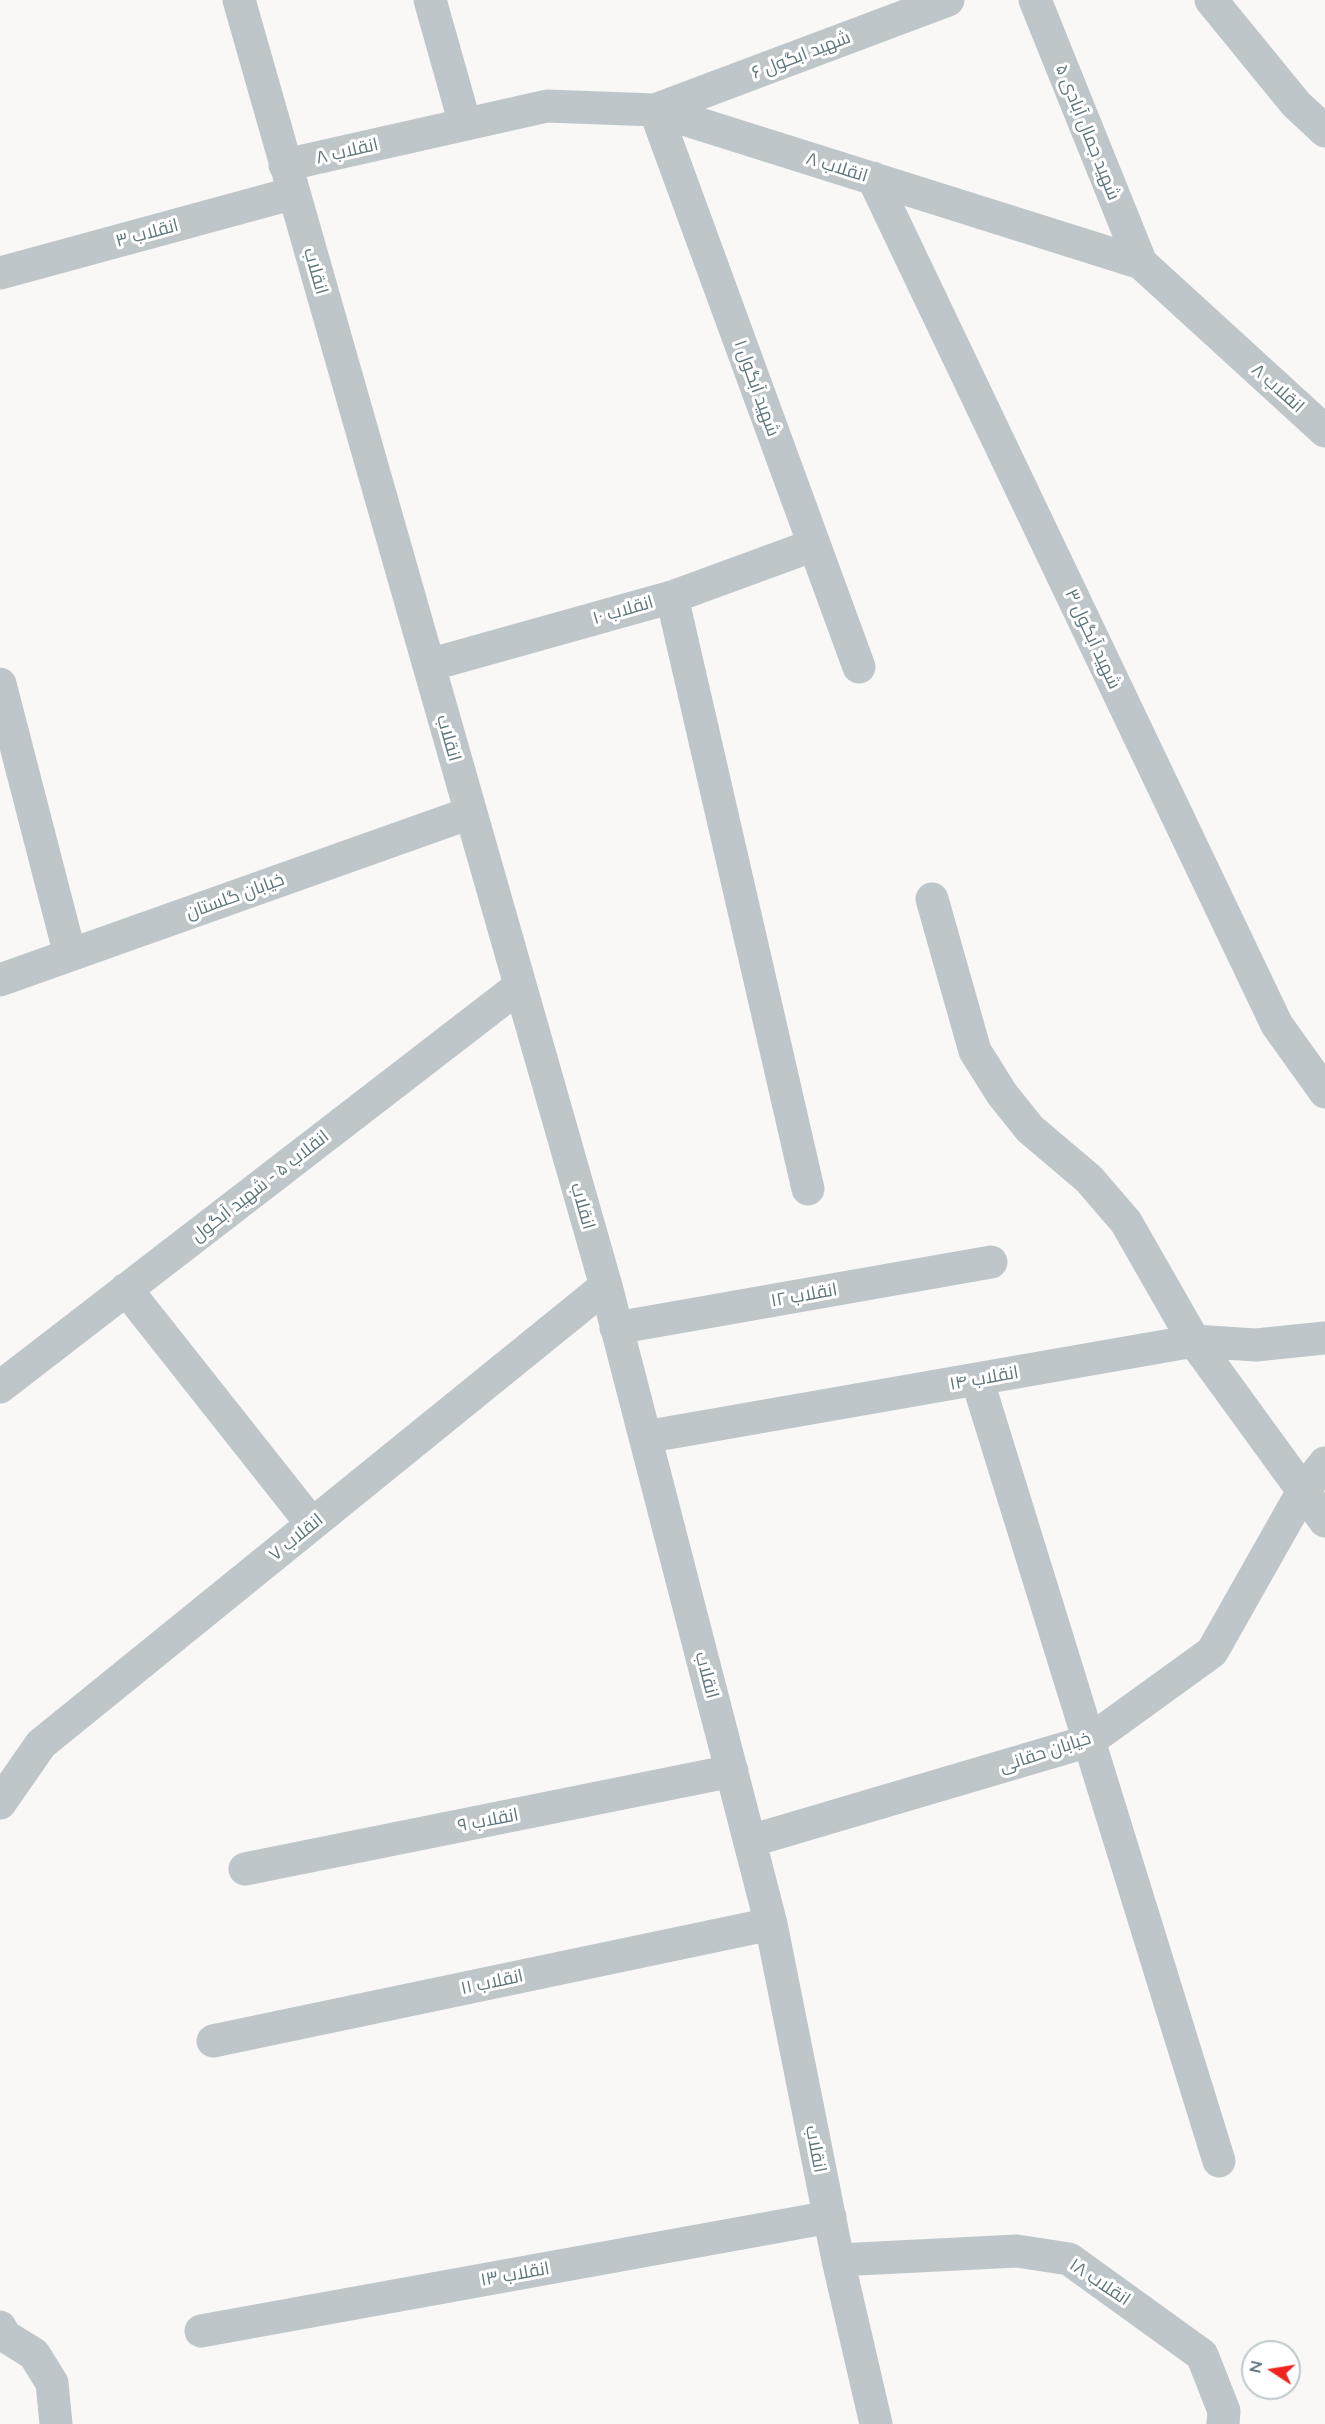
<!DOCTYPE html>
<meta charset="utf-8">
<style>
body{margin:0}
#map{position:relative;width:1325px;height:2424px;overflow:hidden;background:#f9f8f6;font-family:Lato,sans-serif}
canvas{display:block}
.north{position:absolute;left:1241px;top:2340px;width:60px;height:60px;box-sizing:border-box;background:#fff;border:2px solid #bec8cb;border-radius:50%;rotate:282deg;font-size:16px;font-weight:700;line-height:24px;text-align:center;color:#5d767e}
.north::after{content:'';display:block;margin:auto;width:21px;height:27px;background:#f1231e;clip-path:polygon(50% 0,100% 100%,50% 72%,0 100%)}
</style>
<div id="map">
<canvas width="1325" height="2424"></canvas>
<div class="north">N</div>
</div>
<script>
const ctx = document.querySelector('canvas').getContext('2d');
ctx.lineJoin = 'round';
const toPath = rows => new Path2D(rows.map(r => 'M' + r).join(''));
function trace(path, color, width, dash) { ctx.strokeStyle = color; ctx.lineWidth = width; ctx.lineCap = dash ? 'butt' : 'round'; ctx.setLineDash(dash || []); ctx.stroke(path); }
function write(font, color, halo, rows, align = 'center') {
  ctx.font = font + ' Lato,Cairo,sans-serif'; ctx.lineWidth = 6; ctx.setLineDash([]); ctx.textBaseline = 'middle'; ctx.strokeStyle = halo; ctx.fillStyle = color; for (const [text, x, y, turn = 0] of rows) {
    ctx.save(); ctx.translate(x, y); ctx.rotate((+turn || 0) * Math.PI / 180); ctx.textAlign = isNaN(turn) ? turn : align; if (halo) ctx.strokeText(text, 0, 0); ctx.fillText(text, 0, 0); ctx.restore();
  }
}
const minor = toPath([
 [239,0,606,1286,771,1924,838,2260,876,2424],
 [430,0,465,124],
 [1035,0,1141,263],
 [1211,0,1296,104,1325,131],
 [285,165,547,106,655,110,1141,263,1325,431],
 [873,178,1277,1025,1325,1092],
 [0,273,294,193],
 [672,597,808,1189],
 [429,665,672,597,814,545],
 [859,667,655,110,948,0],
 [0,684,70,955],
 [932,899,975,1051,1002,1094,1030,1129,1089,1179,1126,1222,1194,1341,1325,1521],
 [0,980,470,813],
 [126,1289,312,1524],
 [616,1328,991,1262],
 [977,1379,1219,2161],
 [0,1387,520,986],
 [645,1437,1194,1341,1256,1345,1325,1338],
 [0,1803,41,1744,606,1286],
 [750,1841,1089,1741,1212,1652,1303,1491,1325,1463],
 [245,1869,732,1771],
 [213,2041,771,1924],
 [838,2260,1017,2251,1069,2259,1202,2355,1224,2411,1223,2424],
 [0,2327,5,2336,34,2354,52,2383,56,2424],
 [201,2331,830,2217]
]);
const streetNames = [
 ["شهید ابگول ۶",801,55,-21],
 ["شهید جمال آبادی ۵",1088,132,68],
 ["انقلاب ۸",347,151,-13],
 ["انقلاب ۸",837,167,17],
 ["انقلاب ۳",147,233,-15],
 ["انقلاب",316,271,74],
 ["شهید آبگول ۱",757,388,70],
 ["انقلاب ۸",1278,388,42],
 ["انقلاب ۱۰",623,610,-16],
 ["شهید آبگول ۳",1093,639,65],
 ["انقلاب",449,738,74],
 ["خیابان گلستان",235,896,-20],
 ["انقلاب ۵ - شهید آبگول",260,1186,-38],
 ["انقلاب",583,1206,74],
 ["انقلاب ۱۲",804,1295,-10],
 ["انقلاب ۱۴",984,1378,-10],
 ["انقلاب ۷",296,1537,-39],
 ["انقلاب",707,1675,75],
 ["خیابان حقانی",1045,1752,-18],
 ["انقلاب ۹",488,1820,-11],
 ["انقلاب ۱۱",492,1982,-12],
 ["انقلاب",816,2149,79],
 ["انقلاب ۱۳",515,2274,-10],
 ["انقلاب ۱۸",1100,2282,34]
];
trace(minor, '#bec6c9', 33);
write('18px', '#5d767e', '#fff', streetNames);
</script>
